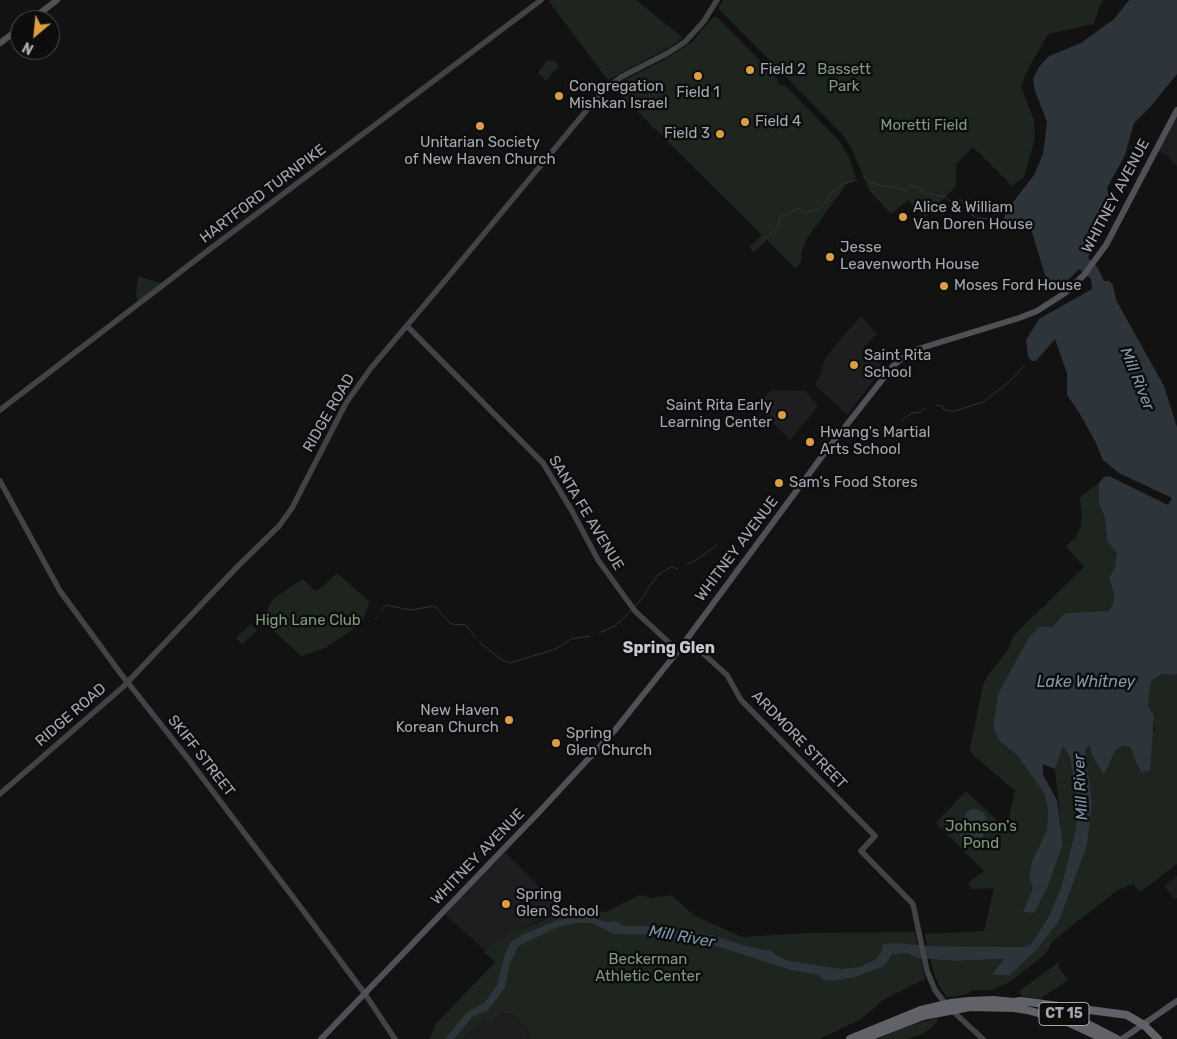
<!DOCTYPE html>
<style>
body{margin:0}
#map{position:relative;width:1177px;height:1039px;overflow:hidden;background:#121213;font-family:Rubik,sans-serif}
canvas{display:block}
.north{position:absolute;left:10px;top:10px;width:50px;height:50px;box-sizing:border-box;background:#0d0d0e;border:1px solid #4a4b50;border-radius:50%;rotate:208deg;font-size:14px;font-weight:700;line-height:20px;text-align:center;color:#a5a9b2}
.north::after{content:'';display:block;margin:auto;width:18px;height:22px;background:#db9e41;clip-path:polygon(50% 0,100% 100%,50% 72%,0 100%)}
</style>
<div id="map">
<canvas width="1177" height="1039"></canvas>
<div class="north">N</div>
</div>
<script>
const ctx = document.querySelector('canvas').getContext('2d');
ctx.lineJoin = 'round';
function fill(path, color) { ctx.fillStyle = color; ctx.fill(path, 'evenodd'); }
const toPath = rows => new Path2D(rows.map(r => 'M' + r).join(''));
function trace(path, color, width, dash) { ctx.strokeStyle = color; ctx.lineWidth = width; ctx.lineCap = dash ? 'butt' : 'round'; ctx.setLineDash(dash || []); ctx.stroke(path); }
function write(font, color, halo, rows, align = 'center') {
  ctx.font = font + ' Rubik,sans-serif'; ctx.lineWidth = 5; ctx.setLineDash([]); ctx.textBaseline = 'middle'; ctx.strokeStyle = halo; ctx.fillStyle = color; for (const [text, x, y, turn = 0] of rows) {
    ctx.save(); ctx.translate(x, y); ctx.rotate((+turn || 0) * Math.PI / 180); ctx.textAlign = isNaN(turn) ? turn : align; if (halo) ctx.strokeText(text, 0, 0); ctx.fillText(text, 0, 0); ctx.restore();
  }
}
const built = toPath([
 [1177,116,1177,166,1165,154,1158,152],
 [861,316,877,334,864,347,885,366,847,415,817,387,815,383,822,372,823,363,832,349],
 [772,390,806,391,818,406,790,440,755,406],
 [504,853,507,854,562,910,524,928,492,957,445,914],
 [1177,876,1177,898,1174,899,1164,886],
 [505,1013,511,1013,531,1034,526,1039,463,1039,485,1019,491,1023,499,1014]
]);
const green = toPath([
 [551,0,636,0,683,38,670,47,608,80,549,2],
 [723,0,1104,0,1100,5,1094,24,1048,34,1027,71,1021,87,1034,120,1035,139,1024,177,1012,186,973,147,956,164,956,186,925,217,908,200,891,214,869,190,852,149,843,135,718,8],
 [713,17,717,17,777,78,778,84,786,86,840,142,849,157,856,178,846,185,806,240,801,254,802,260,796,269,767,240,754,252,749,247,762,235,614,88,621,82,662,61,692,42],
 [547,61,556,61,559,68,558,70,556,69,546,81,538,72],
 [138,276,161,283,139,301,137,300,136,296],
 [1099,483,1099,504,1105,518,1107,541,1117,553,1115,567,1109,578,1114,593,1113,604,1109,611,1065,613,1052,627,1040,627,998,694,993,726,999,740,1018,755,1044,793,1048,810,1047,830,1032,861,1029,878,1033,888,1024,912,1034,913,1048,886,1063,844,1055,769,1063,745,1070,756,1077,798,1076,828,1061,888,1048,918,1031,944,1024,947,927,946,925,934,984,931,994,888,971,889,968,883,984,871,936,823,966,791,1006,829,1015,791,971,753,970,749,983,685,988,675,1008,650,1013,636,1084,567,1066,546,1076,537,1081,525,1082,516,1080,497],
 [337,573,370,602,361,624,325,648,301,656,262,620,273,599,303,579,315,591,323,586],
 [251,624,257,631,242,644,236,638],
 [1162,674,1175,675,1177,674,1177,864,1140,892,1133,884,1118,890,1065,931,1050,944,1050,948,1043,956,1011,981,993,990,973,990,964,995,947,997,939,986,934,973,930,958,955,961,1005,959,1010,975,1059,921,1087,846,1092,802,1085,749,1090,746,1104,774,1115,751,1122,746,1129,747,1134,755,1154,730,1154,715,1148,706,1151,681],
 [640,895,651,898,671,895,695,916,742,937,810,933,915,932,925,979,883,1000,860,1020,819,1039,527,1039,531,1034,511,1013,505,1013,499,1014,491,1023,485,1019,463,1039,430,1039,435,1025,495,962,484,952,506,936,563,912,605,912],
 [1059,962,1059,968,1068,980,1040,999,1022,996,1019,991],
 [937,1018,938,1022,923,1034,908,1039,878,1039,905,1027]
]);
const water = toPath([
 [1129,0,1177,0,1177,74,1152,105,1134,123,1125,155,1107,188,1111,207,1088,258,1098,268,1104,281,1109,281,1113,285,1116,300,1164,386,1177,427,1177,674,1175,675,1162,674,1151,681,1148,706,1154,715,1150,770,1141,773,1130,747,1122,746,1115,751,1104,775,1092,755,1090,746,1085,749,1092,802,1087,846,1059,921,1037,949,1010,975,992,975,1004,959,955,961,918,958,906,953,892,954,884,966,855,977,833,981,824,980,819,975,791,970,710,944,653,935,614,934,591,923,575,923,558,927,518,946,509,966,505,988,497,998,488,1010,472,1017,454,1039,445,1039,467,1012,484,1003,491,994,497,985,505,954,511,942,522,935,558,920,576,917,592,917,606,922,616,921,623,926,653,926,686,932,712,935,742,945,764,950,771,950,774,954,789,961,841,969,859,967,875,960,881,953,883,944,898,943,927,946,1024,947,1031,944,1048,918,1061,888,1076,828,1077,798,1070,757,1063,746,1055,769,1043,764,1043,775,1057,800,1063,844,1048,886,1034,913,1023,912,1033,888,1029,878,1032,861,1047,830,1048,810,1044,793,1018,756,999,740,993,726,998,694,1029,637,1040,627,1052,627,1065,613,1109,611,1113,604,1114,593,1109,578,1115,567,1117,553,1107,541,1105,518,1099,504,1099,483,1103,478,1106,476,1111,477,1168,505,1172,498,1119,473,1103,460,1095,441,1080,414,1067,395,1067,373,1055,339,1036,361,1032,361,1028,357,1026,340,1039,319,1092,289,1091,279,1079,269,1063,285,1057,289,1053,288,1049,285,1045,275,1030,226,1022,221,1009,222,1006,224,1001,224,1010,206,1034,175,1043,154,1047,122,1035,91,1033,79,1039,67,1049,56,1081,43,1114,19],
 [973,809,977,809,984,813,989,823,981,840,975,845,969,846,965,844,960,836,960,828,961,822,967,812]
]);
const stream = toPath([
 [863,178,865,177,870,182,882,186,895,187,906,191,907,191,908,187,912,186,920,188,925,193,945,197,950,201,961,200,972,215,977,218,995,219],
 [766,238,778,226,779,218,798,208,804,213,818,209,825,203,834,190,843,184,857,180],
 [935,405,943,406,943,409,948,411,955,411,983,402,1009,382,1024,366],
 [901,421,912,413,921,412,926,408],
 [687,564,695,561,717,545],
 [635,606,645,595,646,591,658,575,671,567,678,569],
 [381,611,386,605,411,610,433,606,437,608,441,613,451,624,466,625,476,638],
 [375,619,377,617],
 [599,633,615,626,631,611],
 [479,642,502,660,510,663,556,649,571,639,590,636]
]);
const secondary = toPath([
 [407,326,543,463,572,511,598,560,635,611,678,651],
 [0,410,210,249,541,0],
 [0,481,60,591,121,674,189,760,302,909,365,994,395,1039],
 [687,639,727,675,741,700,875,836,861,851,913,904,927,971,935,990,944,1002,958,1016,983,1039],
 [0,794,123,687,237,567,279,526,292,508,346,403,371,368,443,283,601,93,621,77,666,54,685,42,704,21,717,0]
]);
const primary = toPath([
 [31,20,57,0],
 [0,43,20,28],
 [321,1039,541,810,615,730,678,651,823,455,893,366,905,356,918,349,1019,318,1037,311,1065,293,1084,275,1106,245,1177,110],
 [1122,1039,1177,1001]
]);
const highway = toPath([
 [1014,1002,1021,1001,1120,1014,1127,1015,1144,1025,1158,1039],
 [1014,1008,1027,1010,1063,1020,1104,1039],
 [1043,1008,1076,1018,1117,1039],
 [850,1039,921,1010],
 [864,1039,923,1016]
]);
const highwayBridge = toPath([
 [921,1010,951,1003,969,1001,993,1000,1014,1002],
 [923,1016,970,1007,1014,1008]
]);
const markers = [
 [750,70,5,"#db9e41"],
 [698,76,5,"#db9e41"],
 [559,96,5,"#db9e41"],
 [745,122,5,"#db9e41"],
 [480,126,5,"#db9e41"],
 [720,134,5,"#db9e41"],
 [903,217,5,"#db9e41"],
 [830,257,5,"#db9e41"],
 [944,286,5,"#db9e41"],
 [854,365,5,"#db9e41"],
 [782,415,5,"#db9e41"],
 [810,442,5,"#db9e41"],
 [779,483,5,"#db9e41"],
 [509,720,5,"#db9e41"],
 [556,743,5,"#db9e41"],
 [506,904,5,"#db9e41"]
];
const shields = [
 [1064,1014,50]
];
const shieldNames = [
 ["CT 15",1064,1014]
];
const poiNames = [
 ["Field 2",760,70],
 ["Congregation",569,87],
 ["Mishkan Israel",569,104],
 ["Field 1",698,93,"center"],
 ["Field 4",755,122],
 ["Field 3",710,134,"right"],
 ["Unitarian Society",480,143,"center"],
 ["of New Haven Church",480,160,"center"],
 ["Alice & William",913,208],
 ["Van Doren House",913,225],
 ["Jesse",840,248],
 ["Leavenworth House",840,265],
 ["Moses Ford House",954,286],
 ["Saint Rita",864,356],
 ["School",864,373],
 ["Saint Rita Early",772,406,"right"],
 ["Learning Center",772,423,"right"],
 ["Hwang's Martial",820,433],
 ["Arts School",820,450],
 ["Sam's Food Stores",789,483],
 ["New Haven",499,711,"right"],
 ["Korean Church",499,728,"right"],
 ["Spring",566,734],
 ["Glen Church",566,751],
 ["Spring",516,895],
 ["Glen School",516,912]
];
const parkNames = [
 ["Bassett",844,70],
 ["Park",844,87],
 ["Moretti Field",924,126],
 ["High Lane Club",308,621],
 ["Johnson's",981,827],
 ["Pond",981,844],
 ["Beckerman",648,960],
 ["Athletic Center",648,977]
];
const streetNames = [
 ["HARTFORD TURNPIKE",263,194,-37],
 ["WHITNEY AVENUE",1116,196,-62],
 ["RIDGE ROAD",329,413,-60],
 ["SANTA FE AVENUE",586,513,59],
 ["WHITNEY AVENUE",737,549,-53],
 ["RIDGE ROAD",71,715,-41],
 ["ARDMORE STREET",799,740,46],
 ["SKIFF STREET",201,756,52],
 ["WHITNEY AVENUE",478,857,-46]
];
const waterNames = [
 ["Mill River",1137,379,68],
 ["Lake Whitney",1086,682],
 ["Mill River",1081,787,-93],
 ["Mill River",682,937,10]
];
const neighbourhoodNames = [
 ["Spring Glen",669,648]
];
fill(built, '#1e1e20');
fill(green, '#1e251f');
fill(water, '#2d343a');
trace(stream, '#2d343a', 1);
trace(secondary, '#414347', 5.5);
trace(primary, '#4f5156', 6);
trace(highway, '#606268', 8);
trace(highwayBridge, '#606268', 8);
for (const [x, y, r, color] of markers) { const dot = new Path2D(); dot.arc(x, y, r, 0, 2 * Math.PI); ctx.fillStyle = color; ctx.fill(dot); trace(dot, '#0d0d0e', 2); }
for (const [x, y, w] of shields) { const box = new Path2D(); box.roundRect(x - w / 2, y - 11.5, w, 23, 4); ctx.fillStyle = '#0d0d0e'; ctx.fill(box); trace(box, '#a5a9b2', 1); }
write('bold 14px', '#a5a9b2', null, shieldNames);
write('15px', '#a5a9b2', '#0d0d0e', poiNames, 'left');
write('15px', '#7e9b7e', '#0d0d0e', parkNames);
write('15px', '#a5a9b2', '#0d0d0e', streetNames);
write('italic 16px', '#7f98a9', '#0d0d0e', waterNames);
write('bold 16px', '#c5c8ce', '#0d0d0e', neighbourhoodNames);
</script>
